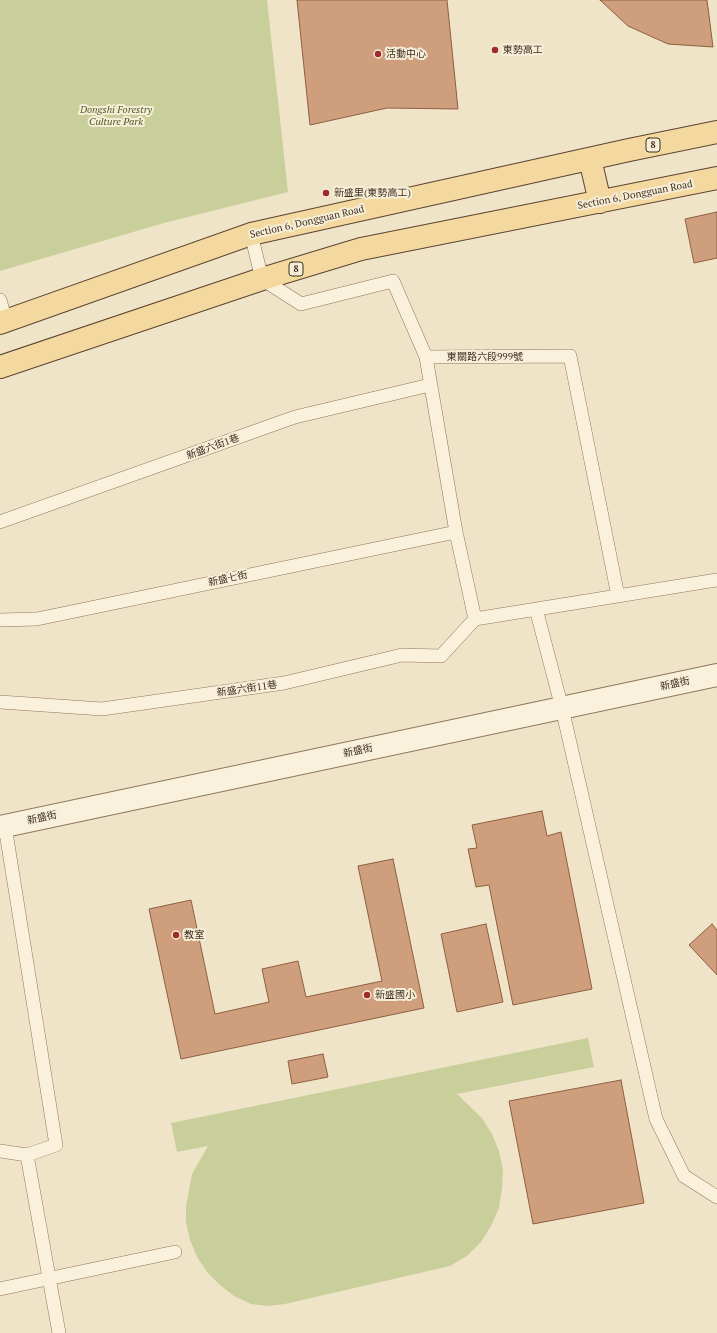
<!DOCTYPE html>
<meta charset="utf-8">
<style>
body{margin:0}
canvas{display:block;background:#f0e4c8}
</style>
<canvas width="717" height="1333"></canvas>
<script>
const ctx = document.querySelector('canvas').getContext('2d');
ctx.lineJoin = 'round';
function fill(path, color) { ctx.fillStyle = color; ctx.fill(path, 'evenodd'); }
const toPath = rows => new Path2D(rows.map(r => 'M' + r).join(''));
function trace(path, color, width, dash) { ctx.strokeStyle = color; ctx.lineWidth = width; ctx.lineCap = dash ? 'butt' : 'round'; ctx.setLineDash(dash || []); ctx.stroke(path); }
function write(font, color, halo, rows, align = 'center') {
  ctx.font = font + ' "PT Serif","Noto Sans TC",serif'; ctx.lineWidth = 4; ctx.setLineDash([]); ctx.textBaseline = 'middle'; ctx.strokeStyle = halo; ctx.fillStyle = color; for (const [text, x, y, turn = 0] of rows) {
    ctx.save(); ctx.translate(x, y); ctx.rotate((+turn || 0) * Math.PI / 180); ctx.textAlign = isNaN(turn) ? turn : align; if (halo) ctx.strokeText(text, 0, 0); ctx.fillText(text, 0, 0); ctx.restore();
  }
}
const green = toPath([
 [0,0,267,0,288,192,164,223,0,271],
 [588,1038,594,1067,457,1094,482,1118,492,1134,499,1151,503,1170,502,1189,499,1208,491,1226,481,1242,467,1256,450,1266,285,1304,268,1306,251,1304,234,1296,220,1285,207,1272,197,1257,190,1240,186,1222,186,1206,192,1174,208,1146,177,1152,171,1123]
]);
const building = toPath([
 [297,0,447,0,458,109,387,108,310,125,297,0],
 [600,0,707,0,713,47,668,44,628,26,600,0],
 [717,212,717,258,694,263,685,219,717,212],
 [542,811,547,836,561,832,592,989,513,1005,489,885,476,887,468,849,477,848,472,825,542,811],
 [393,859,424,1008,181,1059,149,909,191,900,215,1014,269,1002,262,969,298,961,306,997,382,981,358,866,393,859],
 [486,924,503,1002,457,1012,441,934,486,924],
 [712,924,717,930,717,975,689,945,712,924],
 [323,1054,328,1077,292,1084,288,1061,323,1054],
 [621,1080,644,1203,533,1224,509,1101,621,1080]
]);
const service = toPath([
 [251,234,262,279,301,304,393,281,426,357,570,356,618,596],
 [0,300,6,321],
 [426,357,456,532,475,619,717,580],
 [0,522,295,417,430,385],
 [536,609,562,708,656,1119,684,1176,717,1197],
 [0,620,37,619,456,532],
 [0,702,102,709,284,683,402,655,441,656,475,619],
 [5,826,56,1145,27,1155],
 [0,1151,27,1155,59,1333],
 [0,1289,175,1252]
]);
const minor = toPath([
 [0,827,717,675]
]);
const primary = toPath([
 [590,159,600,202],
 [0,323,251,234,629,150,717,132],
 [0,367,262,279,361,249,717,178]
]);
const markers = [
 [495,50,4,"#9e2a2b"],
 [378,54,4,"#9e2a2b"],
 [326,193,4,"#9e2a2b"],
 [176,935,4,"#9e2a2b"],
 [367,995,4,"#9e2a2b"]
];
const shields = [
 [653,145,14],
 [296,269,14]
];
const shieldNames = [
 ["8",653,145],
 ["8",296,269]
];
const poiNames = [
 ["東勢高工",503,50],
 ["活動中心",386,54],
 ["新盛里(東勢高工)",334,193],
 ["教室",184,935],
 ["新盛國小",375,995]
];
const parkNames = [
 ["Dongshi Forestry",116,110],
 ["Culture Park",116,122]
];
const streetNames = [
 ["Section 6, Dongguan Road",635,195,-11],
 ["Section 6, Dongguan Road",307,222,-13],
 ["東關路六段999號",485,357],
 ["新盛六街1巷",213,447,-20],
 ["新盛七街",228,579,-12],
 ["新盛街",675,684,-12],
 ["新盛六街11巷",247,689,-8],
 ["新盛街",358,751,-12],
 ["新盛街",42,818,-12]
];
fill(green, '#c9cf9b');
fill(building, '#cf9f7d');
trace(building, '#8d5f41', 1);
trace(service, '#8d765c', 14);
trace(minor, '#8d765c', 24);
trace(primary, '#5b4430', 24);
trace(service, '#faf1dc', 13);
trace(minor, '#faf1dc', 22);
trace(primary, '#f3d9a0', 22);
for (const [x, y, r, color] of markers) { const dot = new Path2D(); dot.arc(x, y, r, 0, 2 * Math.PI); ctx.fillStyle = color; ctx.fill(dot); trace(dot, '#f7eed8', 1.5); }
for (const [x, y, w] of shields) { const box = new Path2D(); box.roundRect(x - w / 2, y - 7, w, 14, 3); ctx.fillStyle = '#f7eed8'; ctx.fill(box); trace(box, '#3d2e20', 1); }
write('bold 9px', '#3d2e20', null, shieldNames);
write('10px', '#3d2e20', '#f7eed8', poiNames, 'left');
write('italic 10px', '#4d5a26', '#f7eed8', parkNames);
write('10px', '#3d2e20', '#f7eed8', streetNames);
</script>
